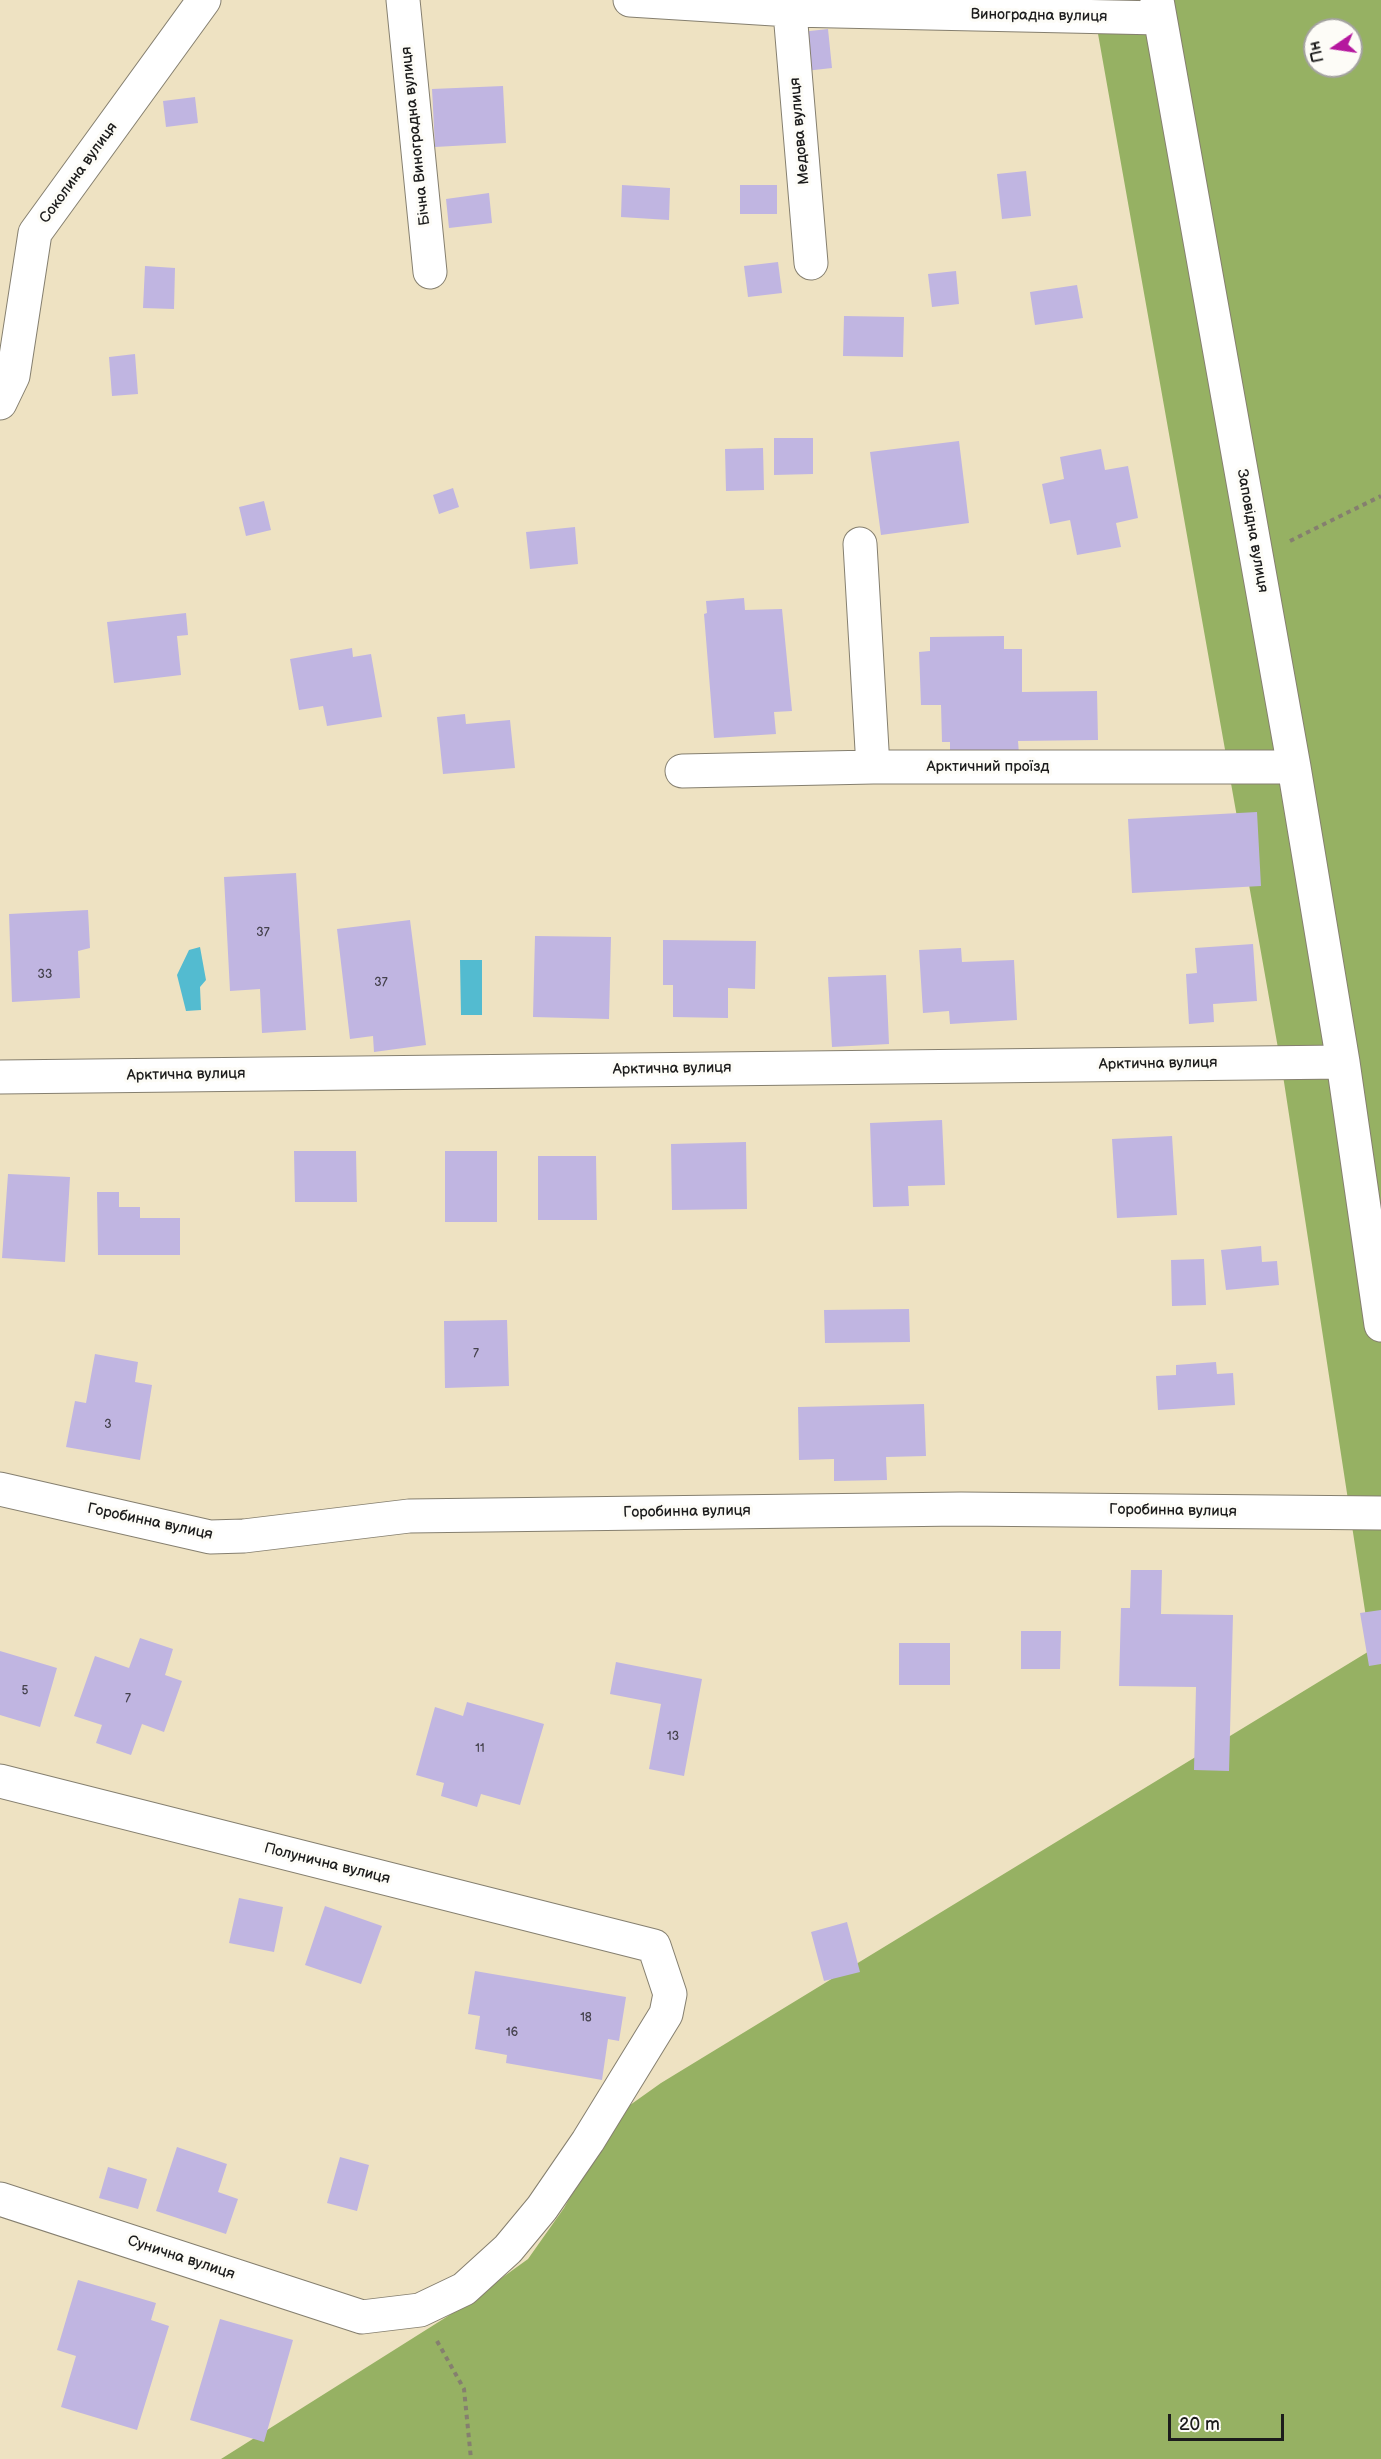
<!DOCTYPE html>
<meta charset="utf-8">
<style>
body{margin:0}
#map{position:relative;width:1381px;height:2459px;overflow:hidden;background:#eee2c2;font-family:"Balsamiq Sans",sans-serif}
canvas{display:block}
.north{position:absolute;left:1303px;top:18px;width:60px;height:60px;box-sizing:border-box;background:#fdfcf7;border:2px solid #a3a29f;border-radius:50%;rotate:257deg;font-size:16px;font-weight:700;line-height:24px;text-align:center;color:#1c1c1c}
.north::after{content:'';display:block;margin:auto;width:21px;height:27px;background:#b5179e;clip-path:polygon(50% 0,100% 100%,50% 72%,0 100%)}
.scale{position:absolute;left:1168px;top:2414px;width:116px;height:27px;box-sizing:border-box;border:3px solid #1c1c1c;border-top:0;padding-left:8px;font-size:18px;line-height:21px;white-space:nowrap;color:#1c1c1c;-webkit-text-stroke:4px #fdfcf7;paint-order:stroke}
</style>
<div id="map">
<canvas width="1381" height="2459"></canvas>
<div class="north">Пн</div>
<div class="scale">20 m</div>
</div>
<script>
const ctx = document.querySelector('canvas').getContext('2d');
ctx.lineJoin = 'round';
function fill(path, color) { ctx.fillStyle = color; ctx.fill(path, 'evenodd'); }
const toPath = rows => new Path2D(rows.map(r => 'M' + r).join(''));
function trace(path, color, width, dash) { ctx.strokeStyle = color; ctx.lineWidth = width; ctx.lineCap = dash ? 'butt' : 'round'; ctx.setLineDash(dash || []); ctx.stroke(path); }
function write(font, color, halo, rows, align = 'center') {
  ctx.font = font + ' "Balsamiq Sans",sans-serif'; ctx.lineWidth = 6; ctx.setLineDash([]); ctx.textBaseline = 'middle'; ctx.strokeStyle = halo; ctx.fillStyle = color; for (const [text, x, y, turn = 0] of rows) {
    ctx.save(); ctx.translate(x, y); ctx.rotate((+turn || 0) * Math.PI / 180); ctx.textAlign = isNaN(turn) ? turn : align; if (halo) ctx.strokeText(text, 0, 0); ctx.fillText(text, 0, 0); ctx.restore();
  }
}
const forest = toPath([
 [1092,0,1381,0,1381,2459,221,2459,456,2311,528,2259,564,2208,616,2115,661,2083,1371,1650,1284,1082],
 [1315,30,1351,30,1351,66,1315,66]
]);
const water = toPath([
 [200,947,206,980,200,987,201,1010,186,1011,177,975,189,950],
 [460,960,482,960,482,1015,461,1015]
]);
const building = toPath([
 [828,29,832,68,805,71,801,32],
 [503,86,506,143,435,147,432,89],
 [195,97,198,123,166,127,163,101],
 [1026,171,1031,216,1002,219,997,174],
 [622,185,670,188,669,220,621,217],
 [740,185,777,185,777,214,740,214],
 [489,193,492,223,449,228,446,199],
 [778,262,782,293,748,297,744,266],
 [145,266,175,268,174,309,143,308],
 [956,271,959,304,932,307,928,274],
 [1077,285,1083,318,1035,325,1030,292],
 [844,316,904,317,903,357,843,356],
 [135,354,138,394,112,396,109,357],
 [774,438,813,438,813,474,774,475],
 [959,441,969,523,881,535,870,452],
 [763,448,764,490,726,491,725,449],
 [1101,449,1105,470,1128,466,1138,518,1116,523,1121,547,1077,555,1070,520,1050,524,1042,484,1064,479,1060,457],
 [453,488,459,507,439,514,433,495],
 [264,501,271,530,246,536,239,507],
 [575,527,578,564,530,569,526,532],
 [744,598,745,610,782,609,792,711,774,712,776,734,714,738,704,614,707,613,706,601],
 [186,613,188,635,177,636,181,675,114,683,107,622],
 [1004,636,1004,649,1022,649,1022,692,1097,691,1098,740,1018,741,1019,754,950,754,950,742,942,742,941,705,921,705,919,652,930,651,930,637],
 [352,648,353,657,371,654,382,717,327,726,323,706,299,710,290,659],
 [465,714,466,724,510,720,515,768,443,774,437,717],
 [1257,812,1261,886,1132,893,1128,819],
 [296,873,306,1030,262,1033,260,989,230,991,224,877],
 [88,910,90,948,78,951,80,998,12,1002,9,914],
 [410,920,426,1045,374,1052,373,1036,350,1039,337,929],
 [535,936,611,937,609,1019,533,1017],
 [663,940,756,941,755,989,728,988,728,1018,673,1017,673,985,663,985],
 [1253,944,1257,1001,1213,1004,1214,1022,1189,1024,1186,974,1197,973,1195,948],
 [961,948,962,962,1014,960,1017,1020,950,1024,949,1011,923,1013,919,950],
 [886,975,889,1044,832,1047,828,977],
 [942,1120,945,1185,908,1186,909,1206,873,1207,870,1123],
 [1172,1136,1177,1215,1117,1218,1112,1139],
 [746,1142,747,1209,672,1210,671,1144],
 [294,1151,356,1151,357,1202,295,1202],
 [445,1151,497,1151,497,1222,445,1222],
 [538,1156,596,1156,597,1220,538,1220],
 [8,1174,70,1177,65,1262,2,1258],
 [97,1192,119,1192,119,1207,140,1207,140,1218,180,1218,180,1255,98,1255],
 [1261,1246,1262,1262,1277,1261,1279,1285,1226,1290,1221,1250],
 [1204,1259,1206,1305,1172,1306,1171,1260],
 [909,1309,910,1342,825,1343,824,1310],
 [507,1320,509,1386,445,1388,444,1321],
 [95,1354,138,1362,135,1382,152,1385,140,1460,66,1447,75,1401,86,1403],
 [1216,1362,1217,1374,1233,1373,1235,1405,1158,1410,1156,1376,1176,1375,1176,1365],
 [924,1404,926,1456,886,1457,887,1480,834,1481,834,1459,799,1460,798,1407],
 [1131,1570,1162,1570,1161,1614,1233,1615,1229,1771,1194,1770,1196,1687,1119,1686,1121,1608,1130,1608],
 [1381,1610,1381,1664,1369,1666,1360,1613],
 [1021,1631,1061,1631,1060,1669,1021,1669],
 [140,1638,173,1649,165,1675,182,1681,164,1732,142,1724,131,1755,96,1743,102,1725,74,1716,95,1656,129,1668],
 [899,1643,950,1643,950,1685,899,1685],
 [0,1651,57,1668,40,1727,0,1715],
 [616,1662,702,1679,684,1776,649,1769,661,1704,610,1694],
 [467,1702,544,1724,520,1805,481,1794,477,1807,441,1796,444,1783,416,1775,435,1707,463,1716],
 [239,1898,283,1907,274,1952,229,1943],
 [325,1906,382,1926,361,1984,305,1965],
 [847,1922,860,1972,824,1981,811,1932],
 [475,1971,626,1997,619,2041,608,2039,602,2080,506,2063,507,2055,475,2049,480,2016,468,2014],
 [177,2147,227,2164,218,2192,238,2199,226,2234,156,2211],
 [340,2157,369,2165,357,2211,327,2203],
 [108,2167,147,2179,138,2209,99,2198],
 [78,2280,156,2303,151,2320,169,2326,137,2430,61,2407,76,2356,57,2350],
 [220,2319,293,2340,264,2442,190,2420]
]);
const path = toPath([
 [1290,541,1381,496],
 [437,2341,464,2389,471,2459]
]);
const minor = toPath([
 [403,0,430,272],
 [630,0,790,10,1160,18],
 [789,0,811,263],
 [1157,0,1294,767,1343,1062,1381,1325],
 [0,403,13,376,35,233,204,0],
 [860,544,873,767],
 [682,771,873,767,1294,767],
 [0,1077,1343,1062],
 [0,1489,210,1537,244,1536,409,1516,961,1509,1381,1513],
 [0,1781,654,1946,670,1994,666,2014,588,2141,542,2208,508,2249,464,2289,420,2310,362,2317,0,2199]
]);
const numberNames = [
 ["37",263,933],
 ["33",45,975],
 ["37",381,983],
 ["7",476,1354],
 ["3",108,1425],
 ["5",25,1691],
 ["7",128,1699],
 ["13",673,1737],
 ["11",480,1749],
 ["18",586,2018],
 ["16",512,2033]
];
const streetNames = [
 ["Виноградна вулиця",1039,16,1],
 ["Медова вулиця",800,131,-95],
 ["Бічна Виноградна вулиця",416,136,-96],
 ["Соколина вулиця",79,173,-54],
 ["Заповідна вулиця",1252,531,80],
 ["Арктичний проїзд",988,767],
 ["Арктична вулиця",1158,1064,-1],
 ["Арктична вулиця",672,1069,-1],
 ["Арктична вулиця",186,1075,-1],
 ["Горобинна вулиця",1173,1511,1],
 ["Горобинна вулиця",687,1512,-1],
 ["Горобинна вулиця",150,1522,12],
 ["Полунична вулиця",327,1864,14],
 ["Сунична вулиця",181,2258,18]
];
fill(forest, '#96b163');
fill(water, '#53bbd0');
fill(building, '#c0b5e1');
trace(minor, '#857f6f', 35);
trace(path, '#857f6f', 4, [4.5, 4.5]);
trace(minor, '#fff', 33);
write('12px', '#45424d', null, numberNames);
write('15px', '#1c1c1c', '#fdfcf7', streetNames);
</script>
